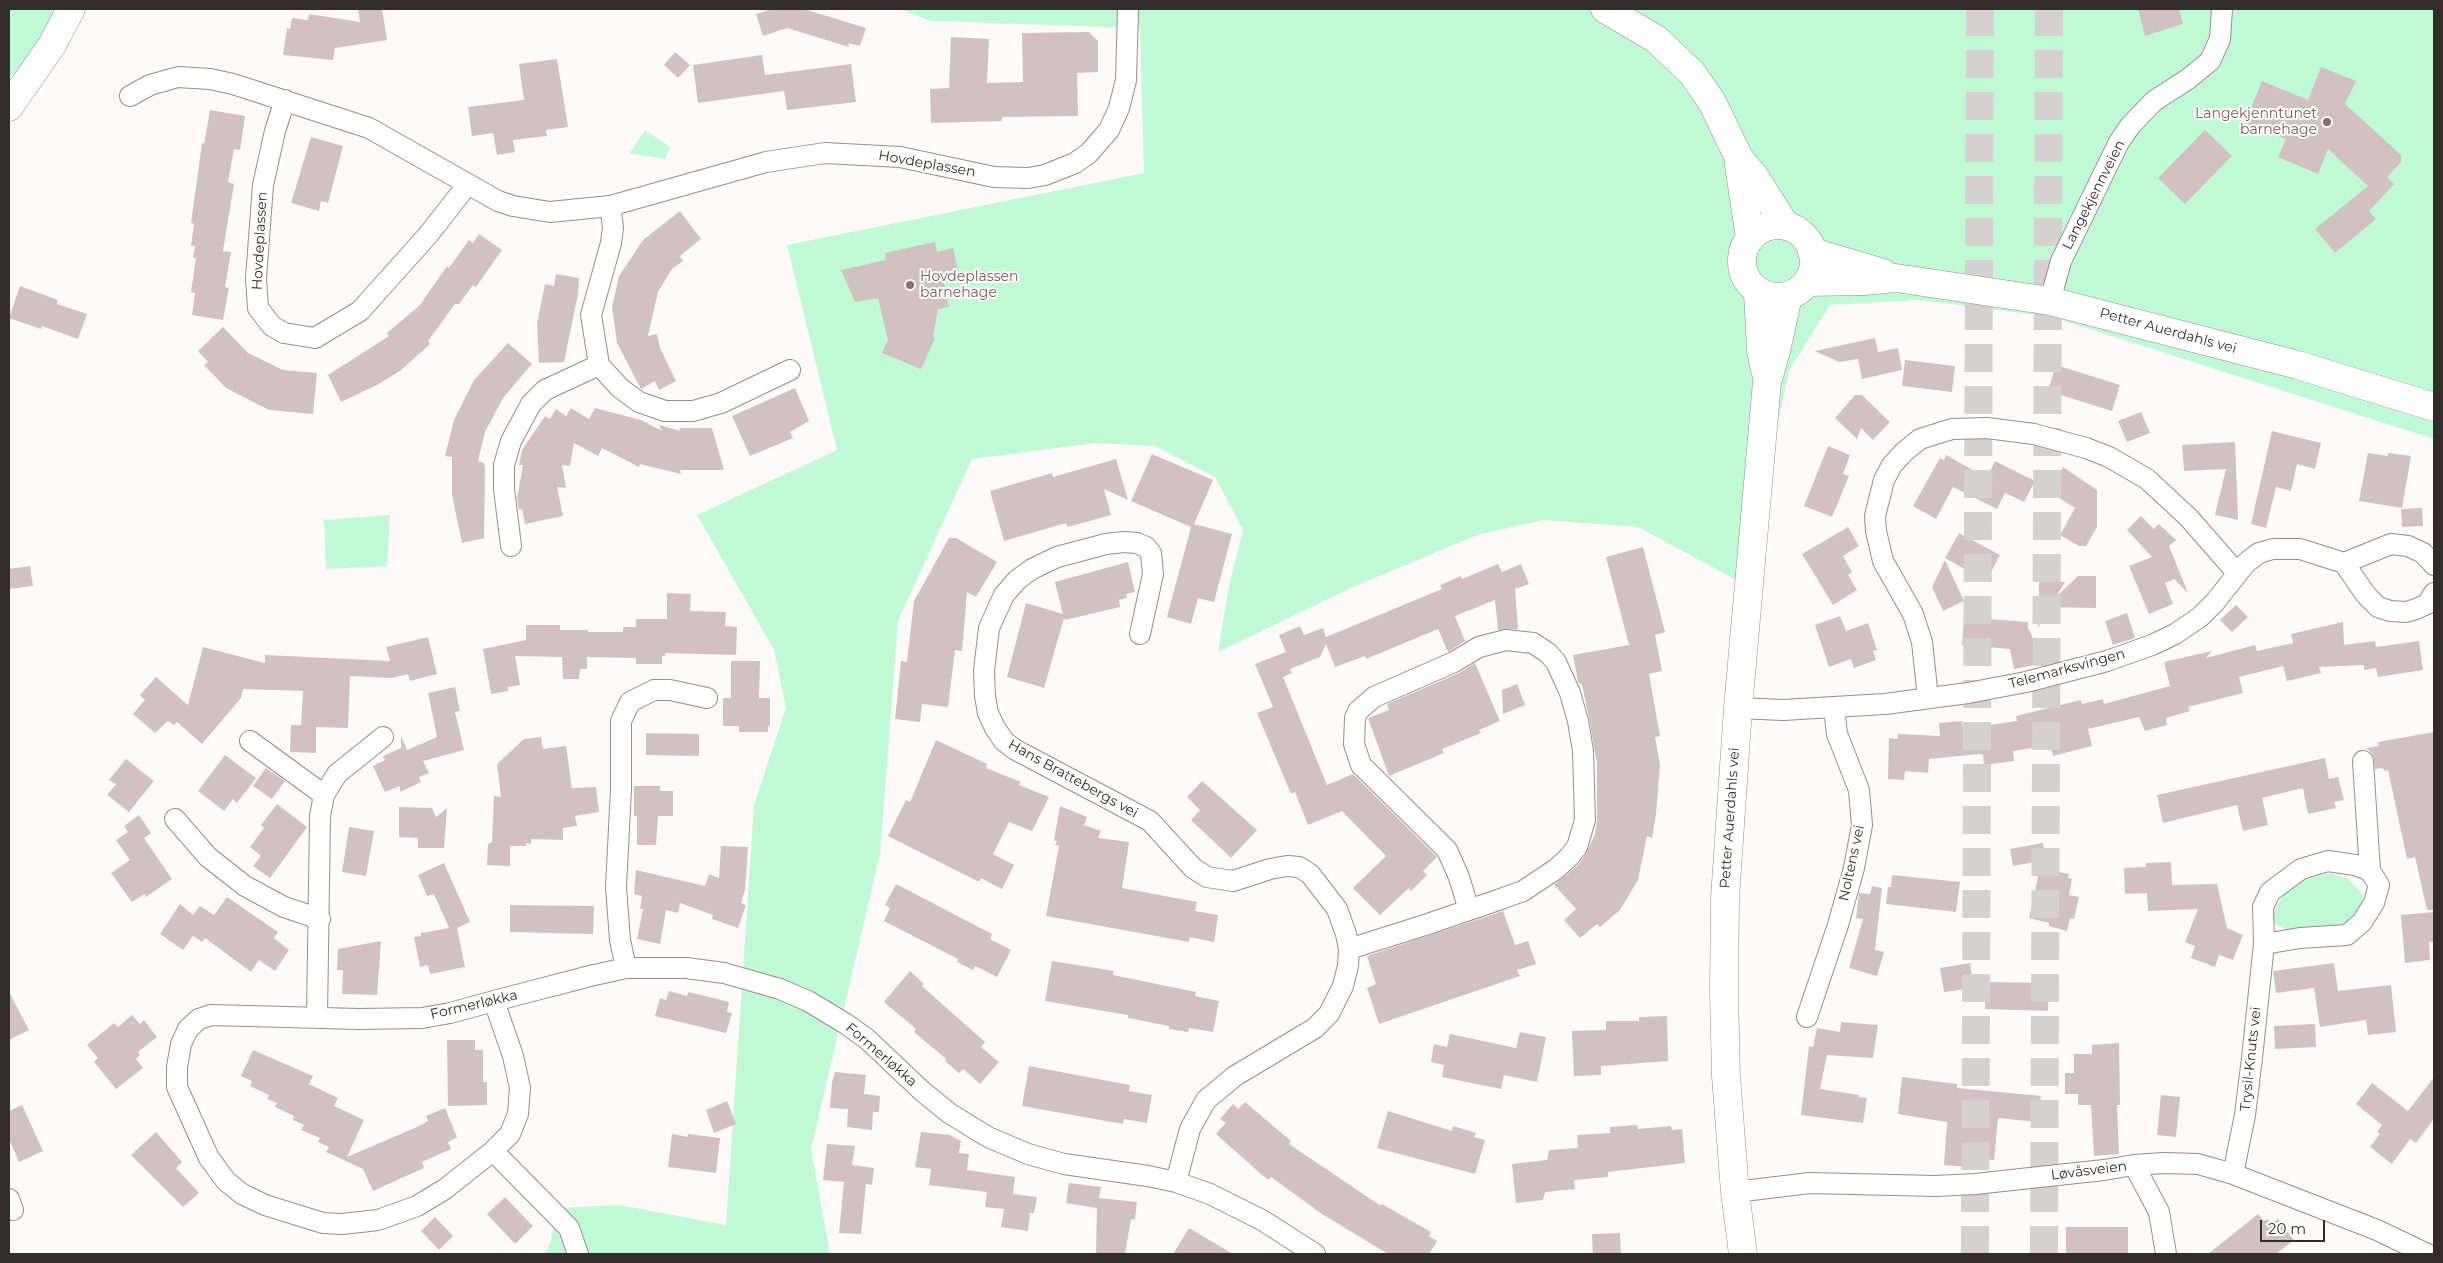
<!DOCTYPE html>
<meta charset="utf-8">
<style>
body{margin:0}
#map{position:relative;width:2443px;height:1263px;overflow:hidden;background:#fdfaf9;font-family:Montserrat,sans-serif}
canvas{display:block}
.frame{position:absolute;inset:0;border:10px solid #322d2b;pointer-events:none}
.scale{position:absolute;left:2260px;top:1220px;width:65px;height:22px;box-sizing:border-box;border:2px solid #322d2b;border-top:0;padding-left:6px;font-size:15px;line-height:18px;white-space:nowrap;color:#322d2b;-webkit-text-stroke:4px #fff;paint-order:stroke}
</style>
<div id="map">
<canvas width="2443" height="1263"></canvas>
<div class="frame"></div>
<div class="scale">20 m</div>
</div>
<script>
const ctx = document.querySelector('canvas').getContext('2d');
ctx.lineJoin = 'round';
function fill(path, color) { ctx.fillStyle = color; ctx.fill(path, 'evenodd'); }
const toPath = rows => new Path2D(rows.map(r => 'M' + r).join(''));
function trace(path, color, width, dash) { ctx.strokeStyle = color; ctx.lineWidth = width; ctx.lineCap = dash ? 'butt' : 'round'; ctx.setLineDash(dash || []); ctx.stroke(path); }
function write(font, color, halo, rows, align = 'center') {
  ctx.font = font + ' Montserrat,sans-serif'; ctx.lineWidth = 4; ctx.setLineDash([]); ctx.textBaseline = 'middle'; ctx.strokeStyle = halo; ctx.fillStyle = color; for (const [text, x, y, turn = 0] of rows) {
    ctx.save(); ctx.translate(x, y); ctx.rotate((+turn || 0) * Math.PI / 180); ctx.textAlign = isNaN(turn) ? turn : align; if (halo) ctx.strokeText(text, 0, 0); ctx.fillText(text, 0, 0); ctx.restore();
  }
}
const green = toPath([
 [9,9,56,9,30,57,9,78],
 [900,9,2434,9,2434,439,2052,317,1920,300,1830,305,1789,371,1762,496,1755,590,1638,527,1543,520,1477,535,1351,588,1218,652,1229,586,1243,530,1215,477,1155,446,1095,443,972,459,898,621,880,854,811,1149,830,1254,544,1254,551,1241,556,1208,620,1205,726,1225,754,805,786,708,774,650,697,515,837,450,787,245,1144,173,1140,28,931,21],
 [645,130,670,147,665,159,630,153],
 [390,515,387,566,326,569,324,520],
 [2330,873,2349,879,2363,895,2363,911,2344,930,2305,932,2288,930,2274,924,2274,912,2282,896,2303,880]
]);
const building = toPath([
 [358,9,382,9,387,40,335,48,333,60,283,55,287,28,290,29,292,18,308,20,309,14,360,22],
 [772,9,804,9,866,28,860,46,848,43,849,47,787,28,763,36,756,14],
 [2138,9,2179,9,2183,24,2145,36],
 [1089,32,1098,41,1098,72,1077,73,1078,116,1002,117,1002,121,931,123,930,89,949,88,951,37,989,39,987,83,1023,82,1022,33],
 [675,52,690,65,678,78,664,65],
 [762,55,765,75,851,64,856,102,787,110,784,91,698,103,693,65],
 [557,59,568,127,546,130,547,136,513,140,515,152,497,155,493,133,472,136,468,107,524,100,519,64],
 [2321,67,2356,81,2345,104,2401,155,2401,162,2387,177,2394,184,2369,211,2376,219,2335,253,2315,229,2368,186,2328,149,2318,174,2278,157,2286,139,2245,123,2262,81,2308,100],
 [210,110,245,116,240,150,234,149,228,182,234,184,223,251,231,252,225,287,229,288,223,320,192,315,195,293,191,292,196,258,193,258,195,246,191,246,194,224,191,223,202,143,204,144],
 [2205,130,2232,156,2185,204,2158,178],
 [311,137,343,146,328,203,321,201,319,211,291,203],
 [680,211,701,239,680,256,683,261,672,269,658,292,648,336,657,334,660,348,676,381,659,390,655,381,641,389,617,343,612,307,619,276,643,240],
 [479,234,502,250,476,287,473,285,459,304,455,304,428,341,430,344,400,371,377,385,341,402,328,375,389,336,387,333,420,305,447,266,449,268,469,240,473,243],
 [935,242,937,252,953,248,958,271,942,274,949,307,938,309,933,337,935,338,921,369,882,353,888,340,878,298,855,302,841,270,886,260,885,253],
 [556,274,579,278,578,294,564,362,539,363,537,324,545,284,554,286],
 [20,286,58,300,57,304,87,314,78,339,42,326,41,329,9,318],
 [223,327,248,353,283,370,317,373,313,414,269,410,226,388,204,365,208,362,198,351],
 [1875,338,1878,352,1898,348,1902,370,1862,379,1858,359,1839,362,1815,351],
 [508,343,532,364,503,398,485,432,478,461,484,463,485,469,484,538,462,543,452,495,452,457,445,456,454,420,474,380],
 [1905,360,1955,366,1952,392,1902,386],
 [2056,365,2120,385,2112,411,2048,391],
 [795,388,809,421,790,432,793,438,750,456,732,416],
 [1855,395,1862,395,1890,422,1873,440,1861,428,1857,439,1835,418],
 [571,408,589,419,595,408,641,420,662,431,659,425,681,431,679,428,712,428,724,470,680,470,681,474,640,464,639,467,602,448,598,456,574,443,570,466,562,465,566,488,557,487,563,516,525,524,522,509,519,510,517,498,523,465,519,465,522,450,545,416,550,419,556,409,566,416],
 [2141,412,2150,433,2127,442,2118,421],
 [2272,431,2321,443,2315,469,2297,464,2291,491,2276,487,2266,528,2251,524],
 [2235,442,2238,520,2215,515,2226,469,2184,471,2182,445],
 [1828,446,1850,455,1843,474,1849,476,1832,517,1804,506],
 [2368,453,2388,456,2388,453,2411,456,2402,508,2359,501],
 [1152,454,1213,480,1194,524,1232,534,1214,602,1198,598,1191,624,1167,617,1191,527,1131,501],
 [1946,455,1987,478,1995,461,2035,481,2024,502,2005,493,1997,509,1953,487,1936,519,1913,506,1940,458,1944,460],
 [1116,459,1128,500,1104,489,1111,515,1068,527,1066,523,1004,541,990,491,1052,473,1053,477],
 [2063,467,2097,490,2097,527,2086,546,2079,546,2060,535,2075,508,2048,491],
 [2422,508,2423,526,2402,527,2401,509],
 [2141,516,2154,529,2159,524,2176,540,2169,546,2188,593,2174,579,2165,583,2173,604,2149,614,2129,566,2152,557,2127,530],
 [1848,527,1859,546,1843,556,1852,572,1848,575,1857,590,1833,605,1802,554],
 [1959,533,2000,555,1986,581,1945,558],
 [949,538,956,538,997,562,976,597,967,592,962,651,955,650,948,707,922,704,920,722,895,719,901,661,907,662,914,601],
 [1643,547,1665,632,1655,635,1662,671,1649,674,1660,736,1655,737,1660,765,1656,815,1652,838,1647,836,1638,880,1620,910,1600,927,1597,924,1580,938,1564,920,1576,909,1554,885,1577,866,1586,854,1595,834,1597,820,1597,764,1589,718,1582,685,1578,682,1573,655,1629,645,1606,557],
 [1945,560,1964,601,1943,611,1932,587],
 [1128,562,1135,592,1126,594,1127,598,1119,600,1120,607,1065,620,1064,618,1044,688,1007,677,1026,603,1063,614,1055,582],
 [1498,564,1502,572,1521,564,1529,584,1515,589,1518,629,1498,630,1495,600,1455,616,1465,641,1448,652,1438,629,1366,659,1365,656,1335,667,1326,644,1320,657,1290,669,1292,673,1283,677,1327,785,1353,774,1437,857,1423,871,1427,875,1411,891,1409,888,1380,915,1353,888,1386,856,1342,811,1308,825,1295,792,1291,794,1257,713,1273,707,1255,664,1286,652,1279,635,1300,626,1304,635,1323,628,1326,637,1442,589,1440,585,1461,576,1462,579],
 [30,566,33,586,9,589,9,569],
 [2078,576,2096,576,2096,608,2050,607,2038,628,2039,581,2065,582,2056,597],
 [667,593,691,594,690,611,726,612,725,626,737,627,736,655,665,653,665,656,662,656,662,664,636,664,636,658,587,657,587,669,580,669,579,679,563,679,562,657,515,656,520,685,508,687,508,691,491,694,483,649,526,640,526,625,560,625,560,630,588,630,588,632,623,632,623,627,636,627,636,619,667,619],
 [2236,605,2248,617,2232,632,2220,620],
 [2127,613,2135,638,2113,645,2105,621],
 [1840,616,1846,631,1868,623,1877,650,1873,651,1876,660,1854,668,1851,659,1829,667,1815,625],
 [1964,617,2028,622,2028,628,2045,663,2014,669,2010,649,1962,645],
 [2343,622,2344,645,2375,641,2376,647,2419,641,2423,670,2378,677,2376,668,2364,670,2364,665,2319,667,2321,673,2287,681,2283,666,2239,677,2243,693,2188,707,2190,711,2166,718,2167,725,2145,731,2139,717,2088,729,2092,746,2053,756,2050,745,2013,751,2014,761,1984,765,1983,755,1980,754,1929,759,1928,773,1905,771,1904,780,1888,779,1889,738,1898,739,1898,734,1940,736,1939,723,1962,721,1963,729,2017,721,2016,716,2081,700,2082,704,2103,699,2104,704,2170,686,2164,662,2212,651,2206,658,2255,645,2257,651,2293,643,2291,634],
 [428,637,437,674,410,681,408,674,392,678,350,676,348,728,316,727,316,753,290,752,291,725,301,725,303,691,243,689,241,698,202,744,177,722,174,725,168,721,155,733,133,714,145,700,140,695,156,677,188,705,203,647,265,663,265,655,390,661,386,647],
 [731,661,760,661,759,698,770,698,770,726,768,726,768,732,739,732,739,726,723,726,723,698,731,698],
 [1475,663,1500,721,1479,730,1481,733,1442,749,1444,753,1389,776,1368,718,1389,710,1387,704,1459,673],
 [1517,684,1525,705,1503,714,1502,690],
 [455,687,460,711,455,712,464,750,423,761,429,773,419,777,421,782,400,792,400,786,385,792,373,766,385,760,383,756,401,748,401,736,407,750,437,737,428,693],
 [2434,732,2434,910,2427,910,2415,857,2407,859,2388,770,2384,771,2383,768,2375,769,2373,755,2367,748,2379,746,2378,742],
 [646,733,699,734,699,756,646,755],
 [541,737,543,749,566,746,572,788,596,787,599,812,575,816,577,826,563,828,563,840,531,839,531,844,526,843,526,846,510,846,510,866,487,865,488,844,492,842,494,796,501,797,497,764,524,739],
 [936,740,987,764,986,768,1021,782,1019,785,1049,797,1032,831,1009,822,993,854,1014,865,1002,889,981,878,979,882,888,836,906,800,910,802],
 [225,755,256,778,237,803,233,799,224,811,198,791],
 [2325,758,2329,779,2338,777,2344,800,2334,802,2336,808,2308,814,2303,788,2262,798,2268,825,2243,831,2237,805,2163,823,2157,795],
 [126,759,154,781,129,812,107,795,116,784,109,780],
 [266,768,285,781,272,799,253,786],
 [1202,781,1257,830,1231,858,1191,820,1200,810,1187,797],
 [634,786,660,786,660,791,673,791,673,816,658,816,656,845,637,845,637,816,634,816],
 [277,804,307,827,270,878,253,866,261,856,250,847,264,828,261,825],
 [1060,806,1087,817,1084,825,1101,831,1098,838,1129,842,1122,888,1197,902,1195,911,1218,915,1214,942,1190,937,1189,942,1046,916,1059,846,1055,845,1057,842,1054,840],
 [399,807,432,808,436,817,447,808,444,848,418,848,418,838,399,837],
 [139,815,151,833,144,838,172,879,146,897,144,894,132,902,111,873,130,860,116,840,128,832,124,826],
 [349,827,374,831,366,876,342,872],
 [2043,843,2046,860,2013,866,2010,849],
 [721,846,748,847,745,890,741,903,746,905,738,928,712,919,713,915,680,903,678,913,666,910,660,944,637,939,643,909,640,909,642,896,634,894,636,870,705,886,709,874,719,878],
 [2171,862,2172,885,2217,884,2227,928,2243,935,2233,960,2219,955,2215,967,2191,958,2195,946,2185,942,2198,909,2148,911,2147,893,2125,894,2124,868,2146,867,2146,863],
 [444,863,470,922,457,928,465,967,430,974,428,965,420,967,414,937,421,936,421,933,449,928,434,894,427,896,418,875],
 [2040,868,2069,874,2068,878,2072,879,2069,895,2079,897,2074,919,2070,918,2067,931,2049,926,2049,923,2029,918],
 [1892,875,1960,882,1956,912,1886,904,1888,887,1891,887],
 [896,884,992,934,990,939,1011,950,997,977,975,966,973,970,957,962,958,959,884,921,890,908,885,905],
 [1872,886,1882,888,1875,950,1884,952,1877,976,1849,968,1863,919,1856,918,1859,893,1870,894],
 [227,897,278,932,274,938,289,950,275,971,259,960,251,972,205,938,202,942,193,936,183,950,160,934,180,904,193,915,200,906,214,915],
 [510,905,594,906,593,934,510,932],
 [1503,911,1515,945,1528,941,1536,964,1517,970,1520,976,1379,1024,1367,988,1376,984,1367,956],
 [2434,912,2434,942,2429,942,2430,960,2405,963,2401,915],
 [381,941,377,995,342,994,343,970,337,970,338,949],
 [1052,961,1114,971,1113,975,1196,992,1195,996,1219,1001,1213,1032,1189,1028,1188,1032,1169,1029,1169,1026,1128,1018,1128,1015,1045,1001],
 [1970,963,1974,988,1944,992,1940,968],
 [2334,963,2338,991,2391,985,2396,1032,2368,1035,2366,1020,2320,1027,2314,988,2276,993,2273,971],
 [910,971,924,984,922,986,985,1042,981,1047,999,1062,980,1084,963,1069,959,1073,945,1061,946,1059,914,1032,916,1029,884,1002],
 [1986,982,2049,983,2048,1011,1985,1009],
 [669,991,687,996,689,992,729,1002,727,1012,732,1013,726,1033,655,1016,660,998,666,1000],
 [9,992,29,1030,9,1040],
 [132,1015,140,1024,144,1020,157,1037,138,1052,140,1055,136,1059,143,1068,116,1089,94,1062,98,1058,87,1045,114,1023,118,1027],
 [1667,1016,1668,1061,1601,1066,1601,1075,1574,1076,1572,1031,1606,1030,1606,1021,1639,1021,1639,1017],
 [1841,1022,1878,1025,1873,1058,1827,1055,1820,1089,1859,1095,1859,1097,1867,1098,1863,1123,1801,1115,1809,1046,1813,1047,1817,1028,1840,1032],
 [2315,1024,2316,1047,2275,1049,2274,1026],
 [1520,1032,1546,1037,1537,1082,1504,1075,1501,1089,1442,1077,1444,1065,1431,1062,1434,1044,1447,1047,1450,1034,1516,1048],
 [447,1040,475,1040,475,1050,483,1050,483,1082,487,1082,487,1105,448,1106],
 [2119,1043,2120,1105,2117,1105,2119,1154,2094,1156,2091,1105,2078,1105,2078,1094,2065,1094,2065,1073,2074,1073,2074,1054,2092,1054,2092,1045],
 [253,1050,313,1076,309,1084,338,1098,334,1106,364,1120,347,1157,417,1127,428,1121,426,1116,445,1108,457,1137,448,1142,451,1149,422,1162,424,1168,373,1191,363,1169,326,1152,329,1147,318,1142,320,1138,301,1130,304,1125,293,1120,294,1116,275,1107,277,1103,267,1099,269,1095,250,1086,252,1081,241,1076],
 [1029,1066,1130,1085,1129,1091,1152,1095,1147,1123,1124,1119,1123,1124,1022,1106],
 [835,1072,866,1075,864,1094,880,1096,879,1112,873,1112,872,1130,847,1127,848,1109,830,1108,832,1082],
 [1902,1077,1957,1084,1957,1088,2041,1096,2038,1122,1998,1118,1994,1160,1970,1158,1969,1167,1944,1165,1947,1122,1898,1114],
 [2434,1077,2434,1119,2416,1143,2410,1139,2392,1164,2370,1147,2380,1134,2377,1132,2382,1125,2356,1104,2372,1083,2408,1111],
 [2161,1095,2180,1097,2176,1137,2157,1135],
 [727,1101,736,1124,714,1133,706,1110],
 [1245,1102,1291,1141,1289,1144,1381,1206,1382,1204,1431,1232,1429,1236,1437,1241,1429,1254,1388,1254,1322,1214,1271,1177,1269,1180,1262,1175,1216,1134,1226,1123,1220,1119,1233,1104,1238,1109],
 [22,1105,43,1151,19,1162,9,1139,9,1111],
 [1388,1111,1452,1131,1453,1126,1476,1133,1474,1137,1485,1140,1475,1174,1377,1148],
 [1637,1125,1638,1129,1671,1126,1672,1130,1682,1129,1685,1163,1608,1172,1608,1177,1574,1180,1575,1189,1545,1192,1543,1200,1516,1203,1512,1164,1547,1160,1549,1150,1578,1148,1577,1135,1610,1133,1610,1127],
 [156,1132,182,1162,176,1168,199,1193,183,1207,131,1155],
 [921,1132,950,1135,961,1141,959,1153,969,1154,967,1170,1015,1177,1013,1194,1037,1197,1034,1213,1030,1213,1028,1231,1001,1227,1004,1209,985,1207,987,1192,929,1185,931,1169,915,1167],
 [672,1134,688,1137,688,1134,720,1138,716,1173,668,1167],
 [827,1144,855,1146,852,1165,874,1168,872,1185,866,1184,861,1234,839,1233,844,1182,823,1180],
 [1069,1183,1101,1187,1099,1198,1137,1202,1135,1220,1131,1219,1125,1254,1096,1254,1097,1208,1066,1203],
 [505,1197,533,1226,515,1244,487,1214],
 [2258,1214,2264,1221,2267,1219,2271,1224,2278,1219,2294,1240,2276,1254,2208,1254],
 [435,1217,453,1236,439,1250,421,1231],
 [2066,1227,2128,1227,2128,1254,2066,1254],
 [1189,1228,1233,1254,1173,1254],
 [1620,1233,1621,1254,1593,1254,1592,1234]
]);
const highwayTunnel = toPath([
 [1975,1254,1980,9],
 [2044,1254,2049,9]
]);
const street = toPath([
 [130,96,150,85,178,77,210,79,233,84,369,128,498,201,513,206,550,212,610,206,766,162,825,153,900,157,994,177,1028,178,1045,175,1075,163,1089,153,1109,130,1119,108,1126,80,1128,9],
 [285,100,275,131,263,185,256,278,258,308,272,326,284,333,315,338,360,311,428,235,468,184],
 [610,206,613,227,611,243,591,315,599,365,620,388,639,402,665,411,693,411,721,403,790,370],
 [2050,301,2061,261,2119,142,2130,126,2154,101,2188,79,2210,61,2220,39,2222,9],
 [511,546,504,489,504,465,511,441,531,404,545,390,599,365],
 [2344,563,2391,544,2408,546,2423,553,2434,565],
 [1140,634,1153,574,1151,553,1146,547,1137,543,1124,542,1106,544,1057,557,1032,569,1017,580,1004,595,989,628,984,671,985,696,988,713,995,728,1004,741,1014,749,1150,821,1193,868,1207,877,1233,881,1270,869,1287,866,1299,867,1310,874,1337,909,1346,934,1349,949,1348,966,1343,986,1329,1014,1315,1028,1235,1076,1206,1100,1190,1129,1176,1182],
 [1928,698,1922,642,1913,614,1883,561,1876,531,1875,516,1884,480,1892,465,1904,452,1920,439,1952,429,1987,428,2034,434,2086,448,2109,457,2147,479,2189,518,2237,573],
 [1738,708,1783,710,1885,704,1968,693,2026,682,2107,661,2152,645,2175,634,2200,617,2215,602,2246,563,2259,553,2273,549,2300,549,2344,563,2366,595,2378,607,2390,611,2406,612,2416,609,2427,604,2434,593],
 [250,741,324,795],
 [2363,761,2370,871],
 [175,819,208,857,245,886,284,907,320,919],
 [1349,949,1425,925,1498,900,1523,891,1556,869,1569,857,1577,847,1585,820,1583,751,1578,721,1570,693,1556,662,1548,653,1533,643,1506,640,1479,647,1454,662,1374,697,1358,711,1355,718,1354,744,1361,765,1447,850,1459,877,1469,910],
 [626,968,620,940,616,887,621,789,621,721,630,702,654,690,670,690,707,698],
 [494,1001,513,1056,520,1088,518,1114,510,1134,493,1151,445,1189,417,1206,378,1220,342,1224,323,1223,265,1205,242,1194,226,1181,209,1158,177,1087,177,1067,181,1044,188,1029,199,1019,211,1015,359,1019,422,1018,450,1013,494,1001,590,976,626,968,686,968,724,973,780,989,808,1001,846,1024,867,1039,922,1091,949,1113,988,1137,1028,1154,1064,1164,1148,1176,1176,1182,1210,1194,1262,1220,1315,1254],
 [1807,1017,1838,925,1854,868,1862,825,1859,790,1837,734,1834,708],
 [317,1018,320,816,324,795,337,774,383,737],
 [493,1151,569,1228,578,1254],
 [2134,1165,2159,1212,2166,1254],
 [2233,1174,2245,1115,2252,1058,2264,944,2263,907,2270,892,2301,869,2328,861,2355,865,2370,871,2379,885,2374,903,2362,922,2347,935,2300,938,2264,944],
 [1735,1192,1810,1183,1935,1186,1975,1184,2104,1170,2134,1165,2164,1163,2198,1164,2233,1174,2377,1230,2427,1254],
 [9,1199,13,1210]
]);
const secondary = toPath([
 [1605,9,1656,39,1692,73,1712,102,1739,158,1754,176,1786,226],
 [1739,165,1750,238],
 '1742 261a36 36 0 1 1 72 0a36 36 0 1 1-72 0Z',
 [1812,252,1883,273],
 [1807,282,1864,281,1896,278,2050,301,2298,365,2434,407],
 [1758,292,1761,350,1765,370],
 [1743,1254,1735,1192,1726,1076,1724,993,1725,898,1738,708,1767,382,1776,351,1788,296]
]);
const primary = toPath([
 [9,107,52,45,71,9]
]);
const markers = [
 [2327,122,5,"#8d6e63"],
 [910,285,5,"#8d6e63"]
];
const educationNames = [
 ["Langekjenntunet",2317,114],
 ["barnehage",2317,130],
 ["Hovdeplassen",920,277,"left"],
 ["barnehage",920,293,"left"]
];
const streetNames = [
 ["Hovdeplassen",927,164,10],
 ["Langekjennveien",2094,195,-63],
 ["Hovdeplassen",260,241,-87],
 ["Petter Auerdahls vei",2168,331,15],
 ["Telemarksvingen",2067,669,-15],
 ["Hans Brattebergs vei",1073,779,29],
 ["Petter Auerdahls vei",1730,818,-86],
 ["Noltens vei",1852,863,-78],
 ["Formerløkka",474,1005,-13],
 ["Formerløkka",881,1055,41],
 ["Trysil-Knuts vei",2251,1059,-84],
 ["Løvåsveien",2089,1171,-7]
];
fill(green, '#bffad4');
fill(building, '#d1c2c1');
trace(highwayTunnel, '#d4d1d0', 28, [28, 14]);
trace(street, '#998c87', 22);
trace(secondary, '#998c87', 29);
trace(primary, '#998c87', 29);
trace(street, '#fff', 20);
trace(secondary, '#fff', 28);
trace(primary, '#fff', 28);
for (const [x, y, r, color] of markers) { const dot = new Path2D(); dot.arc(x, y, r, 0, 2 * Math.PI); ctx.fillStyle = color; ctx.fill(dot); trace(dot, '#fff', 2); }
write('14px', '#785e54', '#fff', educationNames, 'right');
write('14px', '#322d2b', '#fff', streetNames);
</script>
